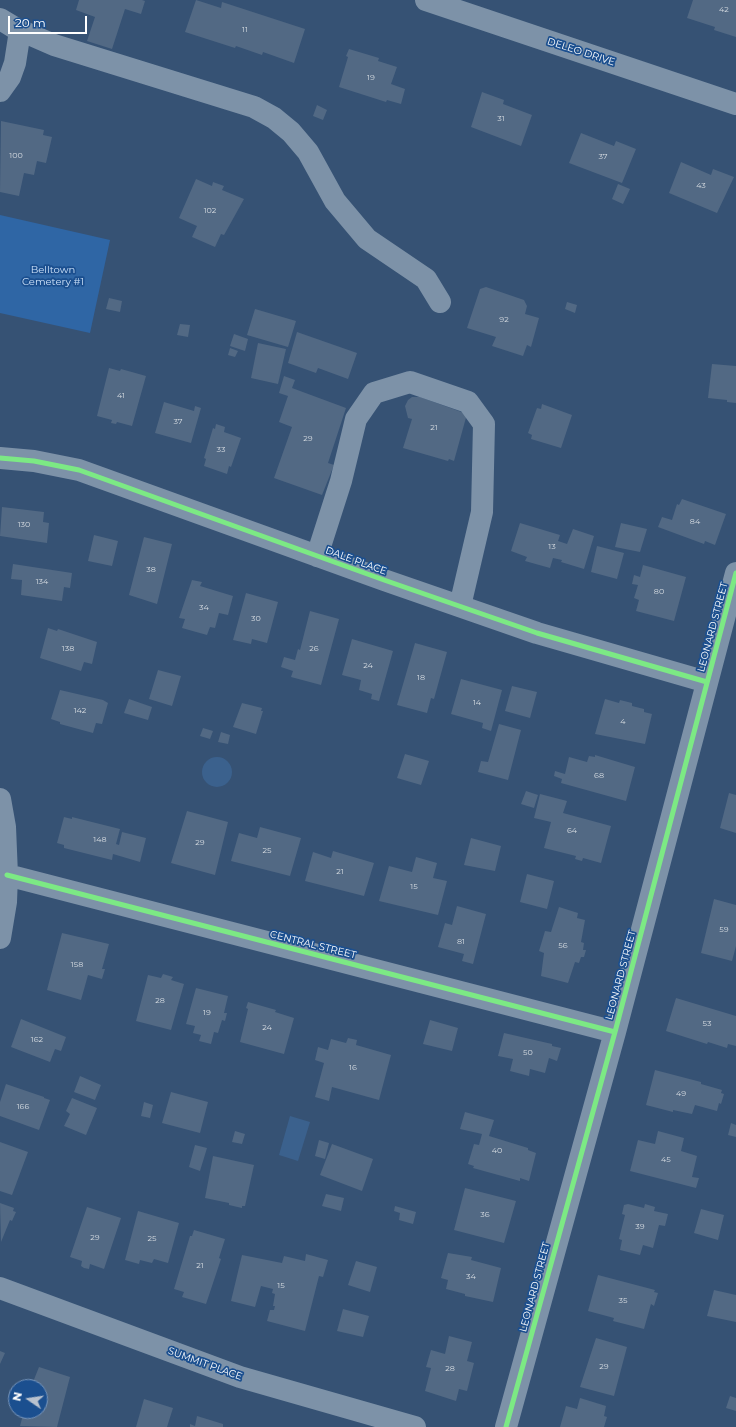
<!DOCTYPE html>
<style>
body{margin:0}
#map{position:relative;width:736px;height:1427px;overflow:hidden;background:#365274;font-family:Montserrat,sans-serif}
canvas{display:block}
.north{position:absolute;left:8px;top:1379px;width:40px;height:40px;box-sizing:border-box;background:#1b4f8f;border:1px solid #7695bc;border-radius:50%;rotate:283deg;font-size:11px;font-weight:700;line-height:16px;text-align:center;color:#fff}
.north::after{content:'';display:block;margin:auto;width:14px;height:18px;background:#b9c2ce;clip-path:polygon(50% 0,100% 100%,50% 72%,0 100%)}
.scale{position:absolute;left:8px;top:16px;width:79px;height:18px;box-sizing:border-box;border:2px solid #fff;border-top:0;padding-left:5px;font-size:12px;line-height:14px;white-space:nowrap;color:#fff;-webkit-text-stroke:3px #1b4f8f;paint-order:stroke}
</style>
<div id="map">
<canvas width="736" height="1427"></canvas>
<div class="north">N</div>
<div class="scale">20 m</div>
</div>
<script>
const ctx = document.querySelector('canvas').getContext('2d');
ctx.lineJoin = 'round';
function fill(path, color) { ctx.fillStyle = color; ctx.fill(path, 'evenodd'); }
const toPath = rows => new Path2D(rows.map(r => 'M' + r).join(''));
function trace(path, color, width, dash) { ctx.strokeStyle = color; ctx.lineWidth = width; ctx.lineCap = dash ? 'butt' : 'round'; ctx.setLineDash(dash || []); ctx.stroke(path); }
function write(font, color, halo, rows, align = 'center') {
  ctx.font = font + ' Montserrat,sans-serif'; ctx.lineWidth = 3.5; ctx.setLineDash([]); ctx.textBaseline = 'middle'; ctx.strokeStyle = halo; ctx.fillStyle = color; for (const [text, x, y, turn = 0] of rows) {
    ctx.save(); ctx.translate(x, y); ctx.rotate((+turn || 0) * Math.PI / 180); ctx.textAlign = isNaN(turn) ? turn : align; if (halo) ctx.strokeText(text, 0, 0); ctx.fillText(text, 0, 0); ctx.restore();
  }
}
const green = toPath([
 [0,215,110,240,90,333,0,313]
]);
const water = toPath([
 '202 772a15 15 0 1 1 30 0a15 15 0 1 1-30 0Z',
 [290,1116,310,1122,298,1161,279,1155]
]);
const building = toPath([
 [79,0,142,0,145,1,141,14,125,9,112,49,87,41,95,17,76,10],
 [196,0,221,8,222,2,305,29,294,63,263,52,262,55,236,46,235,48,185,32],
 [693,0,736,0,736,37,714,30,715,27,687,18],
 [349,49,379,58,378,61,397,67,391,84,405,89,401,104,387,100,386,102,339,87,348,57,346,56],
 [482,92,504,100,503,104,532,115,521,146,471,127],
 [317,105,327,110,323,120,313,116],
 [1,121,44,130,43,135,52,137,46,163,37,161,34,175,24,173,19,196,0,192],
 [581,133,614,146,616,141,636,149,622,183,569,163],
 [681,162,711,175,713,169,734,177,717,213,669,193],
 [196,179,212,186,213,182,224,186,222,190,244,199,224,235,221,234,215,247,192,237,197,226,179,218],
 [618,184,630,189,623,204,612,199],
 [486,287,524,300,527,306,525,314,539,318,531,347,527,345,523,356,492,346,496,337,467,328,480,289],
 [109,298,122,301,120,312,106,309],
 [567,302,577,305,575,313,565,309],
 [255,309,296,321,288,347,247,335],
 [180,324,190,325,188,337,177,335],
 [297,332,357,353,348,379,318,368,316,373,288,363],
 [234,334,248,339,245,351,230,346],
 [258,343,286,349,278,384,251,378],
 [230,348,238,351,235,357,228,355],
 [712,364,736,366,736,403,727,402,727,400,708,398],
 [109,368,120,371,121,369,146,376,132,426,117,422,116,424,111,423,112,420,97,416],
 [284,376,295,380,292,388,346,408,328,463,334,465,322,495,274,478,292,427,279,422,288,396,279,393],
 [412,397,420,397,467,414,454,461,449,459,448,461,403,448,412,419,408,418,405,406,408,400],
 [164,402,194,411,195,406,201,408,191,443,155,433],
 [542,404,572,415,561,448,531,439,532,435,528,433,537,408,541,409],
 [216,424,225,427,224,432,241,438,231,467,229,466,227,474,204,466,206,459,204,458,213,428,215,429],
 [682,499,726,514,715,545,705,541,704,544,658,527,662,517,672,520,677,504,679,505],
 [2,507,44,512,43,522,49,523,47,543,0,536],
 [520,523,560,535,558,541,567,544,573,529,594,536,584,569,561,562,562,560,553,558,550,568,525,561,527,557,511,551],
 [621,523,647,529,640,552,615,547],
 [94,535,118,541,112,566,88,561],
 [144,537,172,544,157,604,129,595],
 [597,546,624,553,617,579,591,572],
 [13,564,72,573,70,588,64,587,62,601,21,595,22,580,11,579],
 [643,565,686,577,674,621,636,611,639,600,634,598,638,585,632,584,634,575,640,577],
 [192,580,202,582,200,586,233,596,228,615,219,613,215,628,210,627,207,635,182,628,185,619,179,618],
 [246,593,278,602,267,643,252,639,251,644,233,640],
 [310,611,339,619,321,685,291,677,293,671,281,667,284,657,295,660,298,649,300,650],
 [48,628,57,631,58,629,97,642,92,664,84,662,81,671,40,658],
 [352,639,393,651,379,701,371,699,372,694,359,690,361,680,342,675],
 [415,643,447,652,434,699,431,698,427,713,397,705],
 [158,670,181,676,172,706,149,699],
 [461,679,502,690,491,731,482,728,483,723,451,714],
 [512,686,537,692,530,718,505,711],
 [60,690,103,700,108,703,102,724,96,723,93,733,60,724,60,722,51,719],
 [129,699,152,707,148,720,124,713],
 [605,699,619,703,620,700,632,703,632,706,644,709,644,712,652,714,645,744,595,734],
 [242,703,262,708,261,711,263,711,256,734,233,727],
 [499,724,521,730,508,780,478,772,481,761,488,762],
 [203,728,213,731,210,739,200,736],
 [221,732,230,735,228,744,218,742],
 [405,754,429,761,421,785,397,778],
 [595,755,635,767,626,801,561,783,562,779,554,776,555,771,565,774,569,757,587,762,589,756,595,757],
 [526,791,538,795,534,808,521,804],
 [729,793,736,795,736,833,720,828],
 [540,794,567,801,563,813,611,826,601,863,583,858,582,861,575,859,576,856,544,848,551,822,534,818],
 [187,811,228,822,215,875,171,863],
 [64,817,72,819,72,817,120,829,116,844,119,845,122,832,146,838,140,862,113,854,112,860,64,848,64,845,57,843],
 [260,827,301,838,290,876,231,861,239,833,257,838],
 [471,838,501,846,495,871,464,865],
 [333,851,374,863,364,896,305,881,313,852,331,858],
 [416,857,437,863,433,878,447,881,438,915,379,901,389,866,412,872],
 [527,874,554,881,547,909,520,902],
 [714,899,736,905,736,946,732,961,701,953],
 [457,906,486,914,473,964,462,961,464,954,438,947,445,923,452,925],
 [559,907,578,913,577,918,585,920,581,942,584,943,583,950,586,950,584,957,581,957,579,963,575,962,568,983,541,976,544,953,539,951,545,931,551,932],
 [62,933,109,944,102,969,105,969,102,979,88,975,81,1000,47,990],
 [163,974,173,977,171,980,184,984,171,1030,136,1021,148,975,161,978],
 [196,988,228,996,224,1013,227,1013,225,1021,222,1020,218,1033,214,1032,211,1044,199,1041,201,1035,193,1033,195,1026,186,1024],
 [676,998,736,1016,736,1046,728,1044,727,1048,708,1042,707,1044,666,1031],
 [248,1002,276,1010,275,1012,294,1018,284,1054,240,1042,248,1009,246,1008],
 [21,1019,66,1037,61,1051,55,1049,50,1062,11,1047],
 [430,1020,458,1028,452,1051,423,1044],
 [504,1033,552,1044,552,1046,561,1048,557,1061,549,1058,545,1073,530,1069,529,1076,510,1071,513,1059,498,1056],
 [348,1038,357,1040,356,1045,391,1055,379,1100,332,1087,329,1101,315,1097,324,1063,315,1060,318,1047,328,1050,331,1039,346,1043],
 [655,1070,701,1082,701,1084,722,1090,721,1093,724,1094,721,1104,719,1103,717,1111,695,1105,692,1114,673,1110,673,1112,646,1105],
 [80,1076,101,1085,95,1100,74,1092],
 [6,1084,44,1097,44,1098,50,1100,39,1130,0,1116,0,1102],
 [171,1092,208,1102,200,1133,162,1123],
 [72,1098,97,1108,86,1135,64,1126,70,1114,66,1111],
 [144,1102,153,1105,150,1118,141,1116],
 [465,1112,494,1120,489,1136,528,1148,528,1150,536,1153,529,1181,520,1178,520,1181,473,1168,474,1166,468,1164,474,1144,479,1145,482,1134,460,1129],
 [731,1123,736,1125,736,1137,728,1135],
 [235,1131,245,1134,242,1144,232,1142],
 [658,1131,684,1138,681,1151,697,1156,692,1177,699,1178,696,1188,630,1171,638,1140,655,1144],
 [319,1140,329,1143,325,1159,315,1156],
 [0,1142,28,1152,12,1195,0,1191],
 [332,1144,373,1159,362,1191,320,1175],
 [195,1145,207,1148,200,1171,189,1167],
 [213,1156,254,1165,245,1206,242,1206,242,1208,229,1205,229,1203,205,1198],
 [465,1188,516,1201,504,1243,454,1230],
 [326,1194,344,1198,341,1211,322,1206],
 [0,1203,14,1208,13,1211,16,1212,12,1221,10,1220,1,1242],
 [628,1204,644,1208,645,1204,655,1207,654,1211,668,1214,665,1226,659,1225,653,1248,643,1245,640,1255,620,1250,622,1240,619,1239,625,1215,622,1214,624,1205],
 [395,1206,416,1212,413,1224,399,1220,400,1213,394,1211],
 [87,1207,121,1218,104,1269,90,1264,89,1269,84,1268,81,1266,82,1261,70,1257],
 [701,1209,724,1215,718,1240,694,1233],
 [138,1211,179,1223,168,1263,154,1259,152,1263,140,1260,139,1264,125,1260],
 [194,1230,225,1239,219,1258,221,1259,206,1304,182,1297,184,1292,174,1289,190,1236,192,1236],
 [448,1253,472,1257,471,1260,501,1268,493,1302,465,1296,465,1294,446,1289,448,1280,441,1278],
 [306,1254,328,1260,323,1277,319,1276,305,1331,267,1321,270,1310,274,1310,275,1306,273,1306,275,1294,272,1293,273,1289,261,1286,255,1307,231,1301,242,1255,282,1263,284,1256,305,1261],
 [356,1261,377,1267,370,1292,348,1285],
 [598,1275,655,1290,654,1292,658,1293,654,1306,651,1304,644,1329,613,1321,614,1318,588,1311],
 [714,1290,736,1295,736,1322,707,1316],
 [343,1309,369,1316,363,1337,337,1331],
 [449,1336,472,1342,467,1361,474,1363,467,1391,459,1389,456,1401,425,1391,431,1368,426,1367,431,1350,445,1354],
 [596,1338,627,1347,614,1396,580,1387],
 [0,1351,5,1353,0,1364],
 [39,1367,70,1377,57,1427,20,1426,24,1411,40,1411,40,1387,31,1387],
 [730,1396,736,1398,736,1411,726,1408],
 [580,1398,606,1406,604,1416,607,1417,604,1427,560,1427,566,1406,577,1409],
 [144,1399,173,1408,167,1427,136,1427],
 [197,1416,223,1424,223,1427,190,1427,190,1424,195,1426]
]);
const minor = toPath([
 [426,0,736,104],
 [0,19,15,28,54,45,254,107,274,118,291,132,308,152,335,201,367,239,426,279,440,302],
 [0,91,10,77,15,63,20,31],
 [0,458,34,461,79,470,384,580,537,633,707,682],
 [317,556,341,481,356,419,374,393,410,382,468,402,484,424,482,512,460,606],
 [0,799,5,827,7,875,6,902,0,938],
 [7,875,615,1032],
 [0,1288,240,1377,415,1427],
 [506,1427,615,1032,736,573]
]);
const cycleway = toPath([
 [0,458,34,461,79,470,384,580,537,633,707,682],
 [7,875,615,1032],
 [506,1427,615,1032,736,573]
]);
const numberNames = [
 ["42",724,10],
 ["11",245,30],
 ["19",371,78],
 ["31",501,119],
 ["100",16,156],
 ["37",603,157],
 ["43",701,186],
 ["102",210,211],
 ["92",504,320],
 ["41",121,396],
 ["37",178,422],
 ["21",434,428],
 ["29",308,439],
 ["33",221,450],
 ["84",695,522],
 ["130",24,525],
 ["13",552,547],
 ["38",151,570],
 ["134",42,582],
 ["80",659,592],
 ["34",204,608],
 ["30",256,619],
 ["138",68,649],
 ["26",314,649],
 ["24",368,666],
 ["18",421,678],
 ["14",477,703],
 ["142",80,711],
 ["4",623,722],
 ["68",599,776],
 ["64",572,831],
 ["148",100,840],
 ["29",200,843],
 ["25",267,851],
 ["21",340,872],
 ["15",414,887],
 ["59",724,930],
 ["81",461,942],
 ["56",563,946],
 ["158",77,965],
 ["28",160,1001],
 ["19",207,1013],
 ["53",707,1024],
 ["24",267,1028],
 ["162",37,1040],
 ["50",528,1053],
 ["16",353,1068],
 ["49",681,1094],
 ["166",23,1107],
 ["40",497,1151],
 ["45",666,1160],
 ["36",485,1215],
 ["39",640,1227],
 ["29",95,1238],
 ["25",152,1239],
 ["21",200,1266],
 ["34",471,1277],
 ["15",281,1286],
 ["35",623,1301],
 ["29",604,1367],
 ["28",450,1369]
];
const streetNames = [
 ["DELEO DRIVE",581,52,18],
 ["DALE PLACE",356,561,20],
 ["LEONARD STREET",713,627,-75],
 ["CENTRAL STREET",313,945,14],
 ["LEONARD STREET",621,975,-75],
 ["LEONARD STREET",535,1287,-75],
 ["SUMMIT PLACE",205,1364,20]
];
const parkNames = [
 ["Belltown",53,270],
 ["Cemetery #1",53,282]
];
fill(green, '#2f66a5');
fill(water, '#3b618d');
fill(building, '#526984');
trace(minor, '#7d92a8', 22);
trace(cycleway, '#7ce984', 5);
write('8px', '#d4dae0', null, numberNames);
write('10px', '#fff', '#1b4f8f', streetNames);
write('10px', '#cfe3fa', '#1b4f8f', parkNames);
</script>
